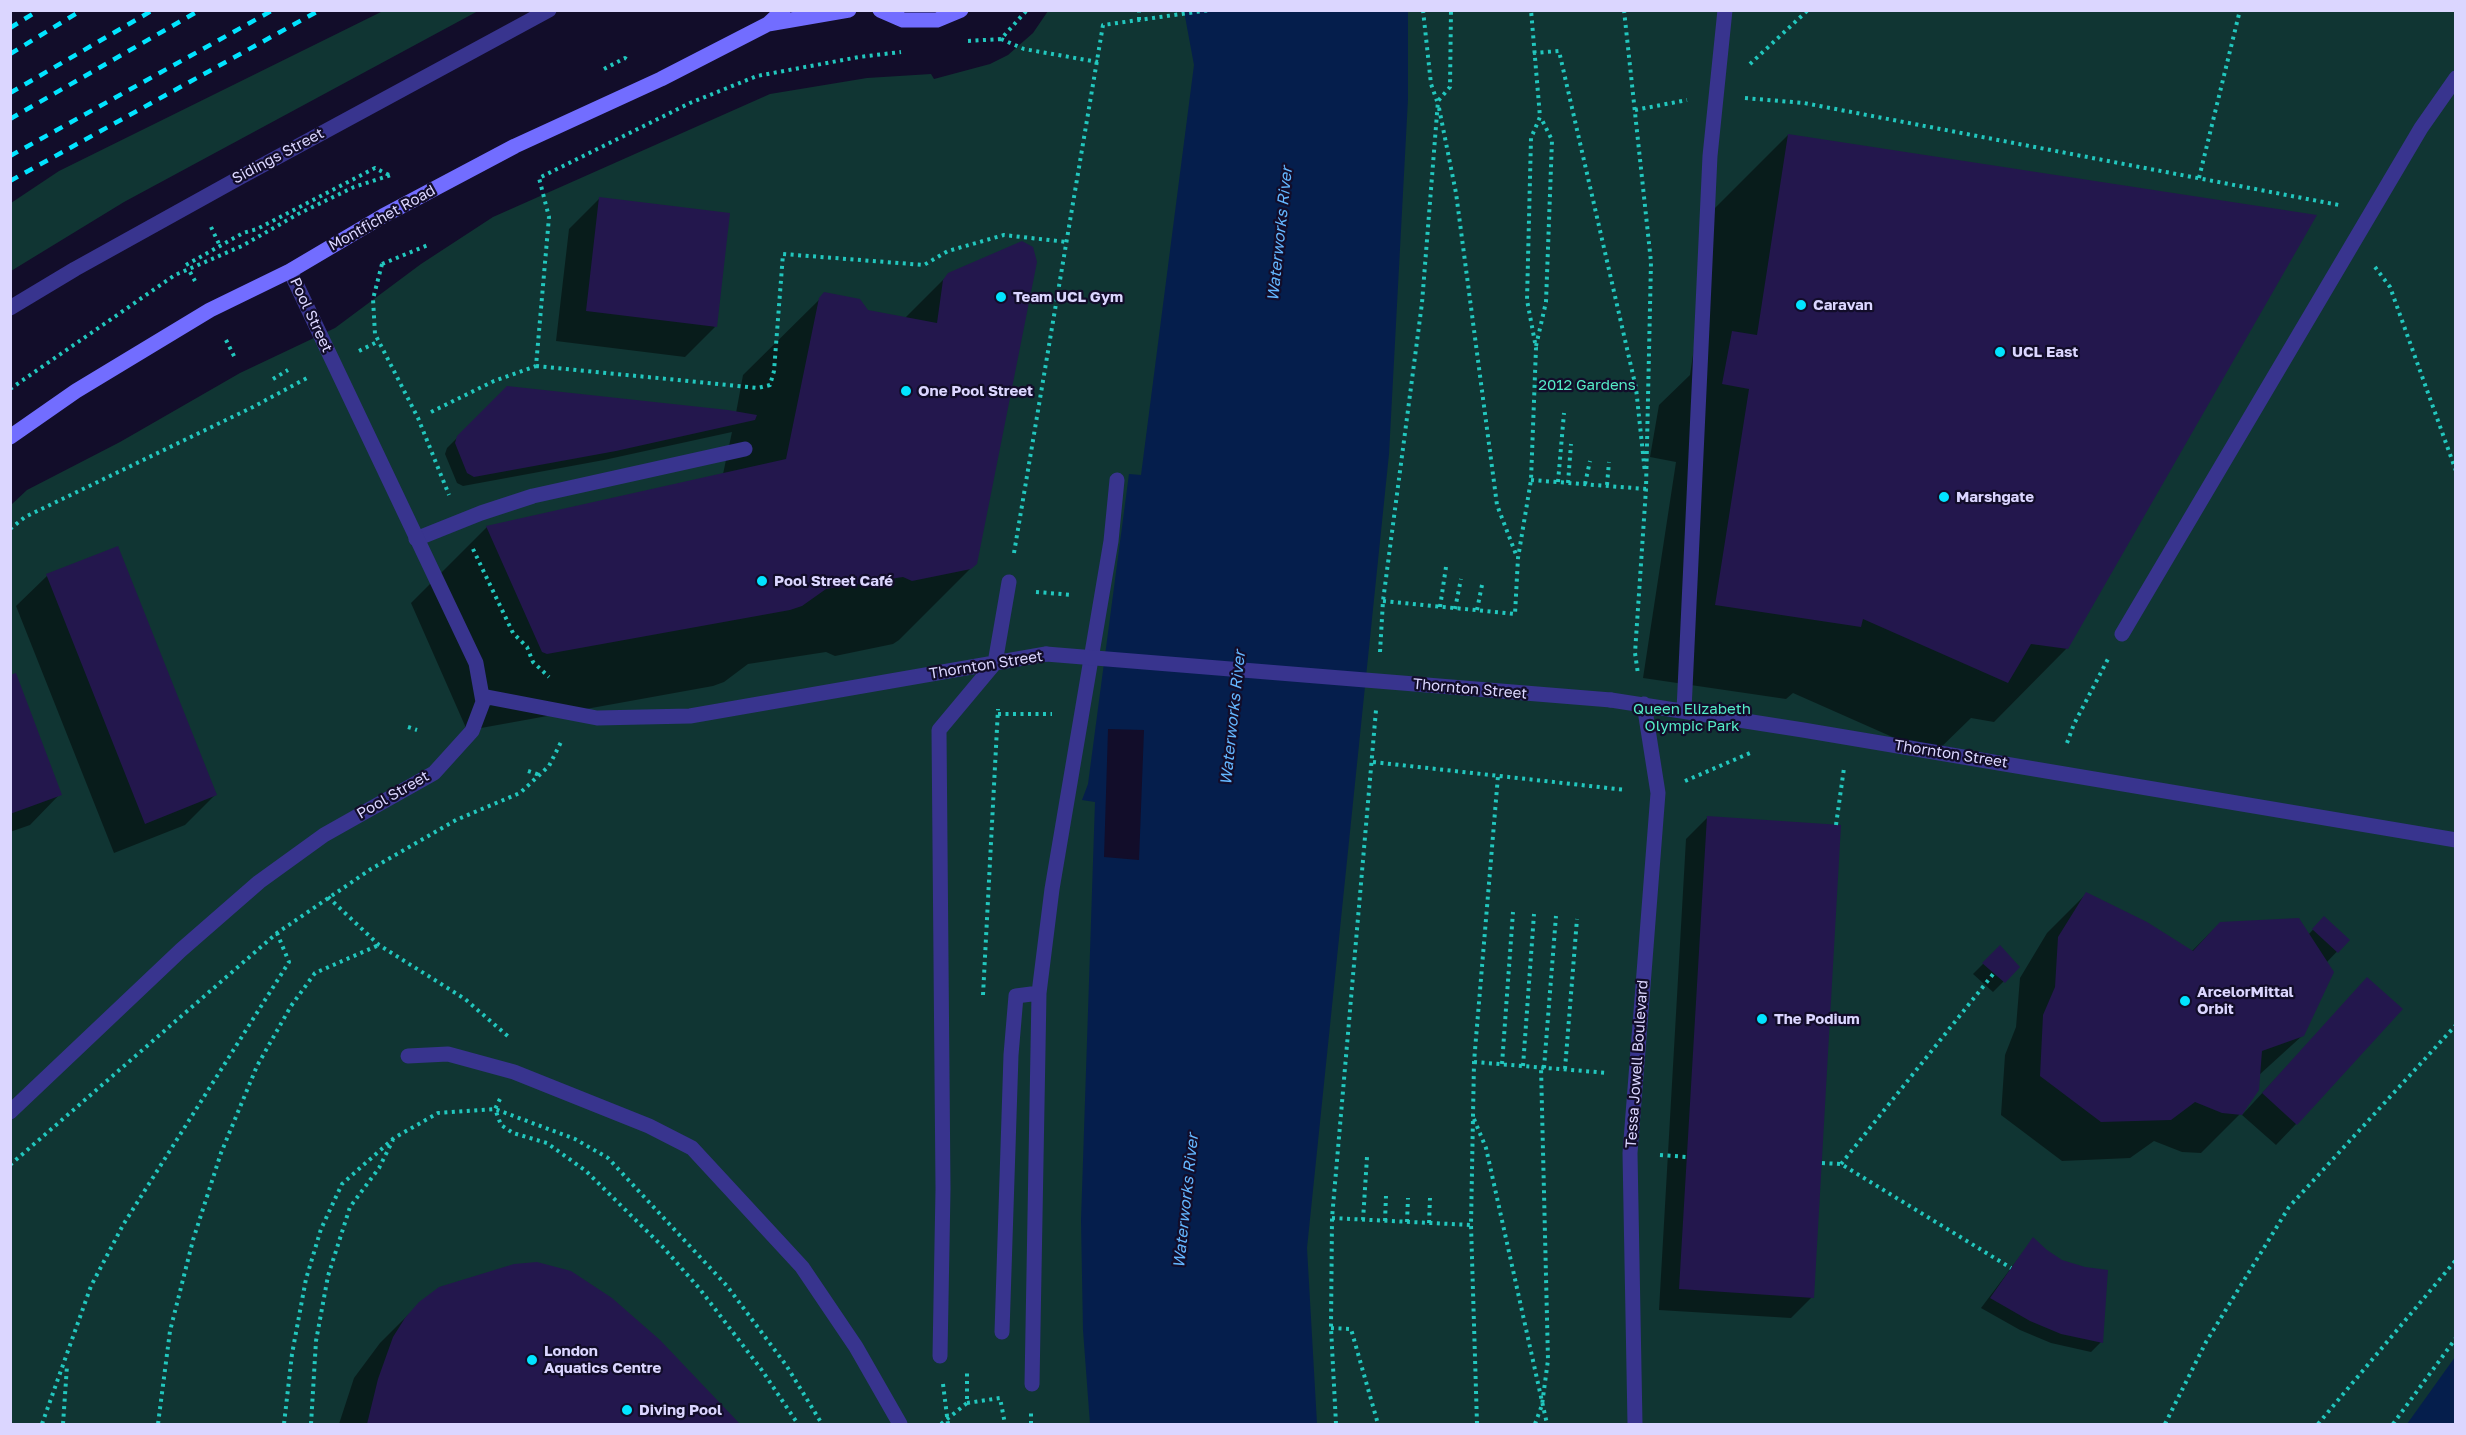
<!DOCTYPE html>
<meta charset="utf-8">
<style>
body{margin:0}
#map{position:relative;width:2466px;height:1435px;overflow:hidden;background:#120d2a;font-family:"Golos Text",sans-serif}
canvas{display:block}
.frame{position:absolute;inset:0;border:12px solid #dbd6ff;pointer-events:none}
</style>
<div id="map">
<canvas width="2466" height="1435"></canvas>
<div class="frame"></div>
</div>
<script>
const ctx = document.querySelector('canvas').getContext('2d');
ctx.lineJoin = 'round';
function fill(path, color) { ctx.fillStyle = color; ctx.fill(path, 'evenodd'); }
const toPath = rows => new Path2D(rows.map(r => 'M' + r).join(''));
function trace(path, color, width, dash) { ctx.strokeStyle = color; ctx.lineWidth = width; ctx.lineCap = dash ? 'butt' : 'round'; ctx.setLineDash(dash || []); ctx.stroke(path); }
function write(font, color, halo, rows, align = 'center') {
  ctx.font = font + ' "Golos Text",sans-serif'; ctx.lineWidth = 4.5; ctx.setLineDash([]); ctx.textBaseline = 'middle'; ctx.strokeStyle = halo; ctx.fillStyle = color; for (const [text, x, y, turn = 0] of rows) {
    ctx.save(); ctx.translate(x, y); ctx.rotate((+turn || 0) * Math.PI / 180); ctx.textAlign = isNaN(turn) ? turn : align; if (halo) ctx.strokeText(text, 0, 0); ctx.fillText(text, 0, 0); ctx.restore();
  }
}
const green = toPath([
 [385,10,478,11,124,202,11,271,11,203,59,171],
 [1048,11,2455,11,2455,1424,11,1424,11,505,27,490,120,442,240,373,335,328,421,264,493,217,770,94,867,78,931,74,934,79,990,64,1008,55,1033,33]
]);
const water = toPath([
 [1184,11,1408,11,1408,99,1389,454,1307,1248,1317,1424,1090,1424,1083,1330,1081,1220,1095,802,1082,800,1088,784,1129,474,1141,475,1194,65],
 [2455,1357,2455,1424,2407,1424]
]);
const pier = toPath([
 [1108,729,1144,730,1139,860,1104,857]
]);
const shadow = toPath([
 [1788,135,2067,648,1994,722,1971,718,1933,755,1793,693,1786,699,1643,678,1676,462,1650,457,1659,405,1690,375,1715,208],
 [600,198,715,327,685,357,556,341,569,229],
 [949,274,976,563,899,640,893,644,835,656,826,652,748,664,724,682,713,686,470,730,466,728,411,603,487,527,723,474,732,432,604,460,463,486,457,483,445,454,447,448,508,387,736,413,743,375,825,294,867,311,905,318],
 [117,548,216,794,185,825,114,853,16,606,47,576],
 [10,677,60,794,30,825,10,832],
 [1707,818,1812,1297,1791,1318,1659,1310,1686,839],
 [2086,894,2191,952,2220,923,2308,935,2324,918,2348,940,2326,963,2303,1035,2258,1076,2240,1114,2201,1153,2182,1152,2154,1141,2130,1158,2062,1161,2001,1115,2005,1055,2016,1027,2020,978,2047,933],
 [2000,947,2018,967,1993,992,1973,974],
 [2367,979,2296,1124,2276,1145,2242,1115],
 [2033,1239,2101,1342,2091,1352,2051,1343,2020,1330,1981,1308],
 [420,1303,659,1341,738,1424,339,1424,354,1378,380,1343]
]);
const building = toPath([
 [1788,134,2317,215,2068,649,2031,644,2008,683,1863,619,1861,627,1715,605,1749,389,1722,384,1732,331,1757,335],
 [599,197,730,213,717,327,586,311],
 [1022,241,1033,247,1037,262,977,564,971,569,912,581,903,577,826,589,802,606,790,610,547,654,542,652,486,526,786,459,819,298,824,292,860,299,868,310,937,323,943,280,948,273],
 [507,386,728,410,757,415,755,420,616,451,474,477,467,473,455,443,457,436],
 [118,546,217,795,145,824,46,574],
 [16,673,62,795,10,814,10,675],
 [1707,816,1841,825,1814,1298,1679,1289],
 [2086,892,2147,922,2193,951,2220,922,2299,918,2334,972,2304,1036,2262,1051,2259,1090,2242,1115,2222,1113,2195,1102,2171,1120,2101,1122,2040,1076,2043,1015,2055,987,2058,937],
 [2324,916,2350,940,2338,953,2312,929],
 [2000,945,2020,967,2005,983,1982,963],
 [2367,977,2403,1009,2297,1125,2262,1093],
 [2033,1237,2047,1250,2062,1260,2085,1267,2108,1270,2103,1343,2061,1334,2030,1321,1990,1298],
 [537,1262,571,1271,612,1298,660,1340,740,1424,367,1424,378,1379,393,1337,405,1318,419,1302,439,1287,514,1264]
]);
const path = toPath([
 [1423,10,1431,84,1437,101],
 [1624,10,1651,262,1646,489,1635,653,1638,674],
 [1139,20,1139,10],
 [1001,39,1024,49,1098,62],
 [968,41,1001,39,1027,10],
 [1533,53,1559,51,1636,388,1645,473],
 [1750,64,1808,10],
 [604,69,625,58,629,61],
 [1745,98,1804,103,2339,205],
 [1439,108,1456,193,1497,505,1517,557],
 [1635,110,1687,100],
 [2199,178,2240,10],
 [211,227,220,246],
 [382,264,373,299,375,334,418,418,449,495],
 [382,264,428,245],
 [186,265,243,233,257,229,375,168,389,175],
 [2375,267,2390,287,2456,471],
 [190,272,195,281],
 [226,340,235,358],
 [1536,346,1546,302,1552,140,1541,118],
 [359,351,377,342],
 [536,366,758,388,770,385,774,371,783,254,924,265,948,251,1004,235,1067,242],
 [273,379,288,370],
 [10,389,175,275,242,246,298,214,354,187,391,175],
 [431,412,494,381,536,366,549,217,539,178,690,103,757,76,859,57,901,52],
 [1531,480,1646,489],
 [1558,482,1564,413],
 [1568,483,1571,444],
 [1585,484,1590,461],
 [1607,485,1609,462],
 [10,529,25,517,253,407,307,378],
 [473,549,513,633,527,647,533,662,549,677],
 [1014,553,1103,25,1210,10],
 [1036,592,1073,595],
 [1383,601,1515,614,1518,558,1531,480,1536,348,1527,300,1531,138,1540,117,1531,10],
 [1440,607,1446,567],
 [1455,609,1461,579],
 [1477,610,1482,585],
 [1380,652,1383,601,1422,303,1438,101,1450,87,1451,10],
 [998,714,1052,714],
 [408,727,417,730],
 [2067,743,2074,724,2108,659],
 [1373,762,1626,790],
 [528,771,540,775],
 [1685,781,1750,753],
 [1836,825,1844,768],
 [328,897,379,945,465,999,510,1038],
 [983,995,998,709],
 [1474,1062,1608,1073],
 [1502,1064,1513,912],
 [1523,1066,1534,914],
 [1544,1068,1556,916],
 [1565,1069,1577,919],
 [500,1099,495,1109,501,1125,513,1133,547,1143,586,1171,662,1246,699,1288,761,1369,798,1424],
 [1474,1119,1486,1148,1547,1424],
 [1660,1155,1687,1157],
 [1822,1163,1841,1164,2011,1268],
 [1841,1164,1994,973],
 [10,1165,277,933,371,869,456,820,520,793,549,766,561,742],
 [1332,1218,1471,1225],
 [1363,1220,1367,1157],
 [1385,1221,1386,1196],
 [1407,1222,1408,1198],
 [1429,1223,1430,1198],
 [1331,1328,1351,1329,1378,1424],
 [943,1384,948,1424],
 [967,1403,1000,1398,1005,1424],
 [42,1424,91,1286,123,1225,289,962,277,933],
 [63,1424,67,1366],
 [158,1424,170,1331,193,1240,221,1153,257,1066,291,1006,315,973,379,945],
 [284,1424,292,1354,306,1279,321,1229,342,1184,394,1138,438,1113,495,1109,575,1139,608,1158,727,1286,786,1365,822,1424],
 [311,1424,316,1341,328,1276,350,1207,379,1168,393,1140],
 [941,1424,967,1403,967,1371],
 [1031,1424,1031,1413],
 [1336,1424,1331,1328,1332,1218,1376,710],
 [1477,1424,1471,1225,1473,1116,1474,1062,1498,776],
 [1535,1424,1542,1405,1548,1360,1541,1067],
 [2165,1424,2206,1342,2289,1207,2456,1025],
 [2318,1424,2456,1260],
 [2393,1424,2456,1338]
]);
const lane = toPath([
 [416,539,481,513,533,496,745,449],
 [2122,634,2421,128,2456,78],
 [408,1056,448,1054,514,1072,649,1126,692,1148,802,1267,856,1347,900,1424],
 [1002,1332,1011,1055,1016,996,1039,993],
 [1032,1384,1039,993,1052,889,1111,541,1117,480]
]);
const street = toPath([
 [10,308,75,269,239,178,549,10],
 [482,696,597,718,690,716,1046,654],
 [1611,700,1803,730,2456,840],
 [1684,710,1710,156,1725,10],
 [10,1112,181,950,259,882,324,835,434,773,472,731,483,702,476,663,290,271],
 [940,1356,943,1189,939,730,995,663,1009,582],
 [1635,1424,1630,1153,1658,793,1644,704]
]);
const secondary = toPath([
 [880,10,903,20,937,20,961,10],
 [768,24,849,10],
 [10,437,76,391,210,310,290,271,383,216,515,146,661,79,768,24,783,10]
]);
const rail = toPath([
 [10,28,39,10],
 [10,54,82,10],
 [10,93,153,10],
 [10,119,200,10],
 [10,156,273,10],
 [10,181,320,10]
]);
const streetBridge = toPath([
 [1046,654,1611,700]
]);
const markers = [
 [1001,297,6,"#02e4ff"],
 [1801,305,6,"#02e4ff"],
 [2000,352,6,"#02e4ff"],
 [906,391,6,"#02e4ff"],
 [1944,497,6,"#02e4ff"],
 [762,581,6,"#02e4ff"],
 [2185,1001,6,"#02e4ff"],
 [1762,1019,6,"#02e4ff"],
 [532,1360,6,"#02e4ff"],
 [627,1410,6,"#02e4ff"]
];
const streetNames = [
 ["Sidings Street",278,156,-28],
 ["Montfichet Road",382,218,-29],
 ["Pool Street",311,315,65],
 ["Thornton Street",986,665,-9],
 ["Thornton Street",1470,689,5],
 ["Thornton Street",1951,754,9],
 ["Pool Street",393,795,-30],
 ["Tessa Jowell Boulevard",1637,1064,-86]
];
const poiNames = [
 ["Team UCL Gym",1013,297],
 ["Caravan",1813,305],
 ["UCL East",2012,352],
 ["One Pool Street",918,391],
 ["Marshgate",1956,497],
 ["Pool Street Café",774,581],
 ["ArcelorMittal",2197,992],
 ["Orbit",2197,1009],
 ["The Podium",1774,1019],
 ["London",544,1351],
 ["Aquatics Centre",544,1368],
 ["Diving Pool",639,1410]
];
const parkNames = [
 ["2012 Gardens",1587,385],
 ["Queen Elizabeth",1692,709],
 ["Olympic Park",1692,726]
];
const waterNames = [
 ["Waterworks River",1280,234,-84],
 ["Waterworks River",1233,718,-84],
 ["Waterworks River",1186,1201,-84]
];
fill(green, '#103533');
fill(water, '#051e4c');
fill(pier, '#120d2a');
fill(shadow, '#0007');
fill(building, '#23174d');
trace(path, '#22c7be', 4, [3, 4.5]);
trace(lane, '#38348e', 15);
trace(street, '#38348e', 15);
trace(secondary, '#726dff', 15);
trace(rail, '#02e4ff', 4.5, [9, 8]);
trace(streetBridge, '#38348e', 15);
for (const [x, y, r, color] of markers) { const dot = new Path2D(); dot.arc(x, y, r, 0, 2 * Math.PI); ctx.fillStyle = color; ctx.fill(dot); trace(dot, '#120d2a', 2); }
write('15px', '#dbd6ff', '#120d2a', streetNames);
write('bold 15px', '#dbd6ff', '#120d2a', poiNames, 'left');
write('15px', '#55ecc8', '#120d2a', parkNames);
write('italic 16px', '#64b6ff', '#120d2a', waterNames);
</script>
